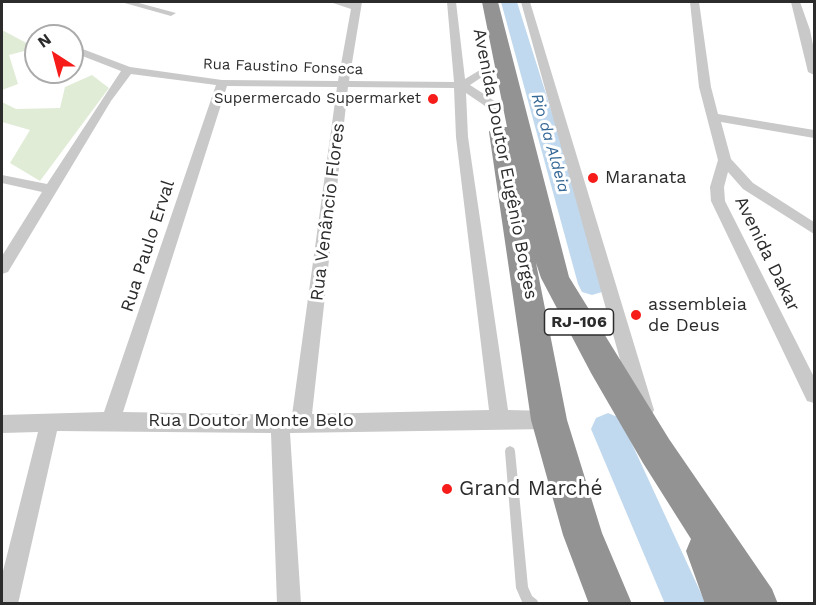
<!DOCTYPE html>
<meta charset="utf-8">
<style>
body{margin:0}
#map{position:relative;width:816px;height:605px;overflow:hidden;background:#fff;font-family:"Work Sans",sans-serif}
canvas{display:block}
.frame{position:absolute;inset:0;border:3px solid #2c2c2c;pointer-events:none}
.north{position:absolute;left:24px;top:24px;width:60px;height:60px;box-sizing:border-box;background:#fff;border:2px solid #ababab;border-radius:50%;rotate:324deg;font-size:16px;font-weight:700;line-height:24px;text-align:center;color:#2c2c2c}
.north::after{content:'';display:block;margin:auto;width:21px;height:27px;background:#f61c1a;clip-path:polygon(50% 0,100% 100%,50% 72%,0 100%)}
</style>
<div id="map">
<canvas width="816" height="605"></canvas>
<div class="frame"></div>
<div class="north">N</div>
</div>
<script>
const ctx = document.querySelector('canvas').getContext('2d');
ctx.lineJoin = 'round';
function fill(path, color) { ctx.fillStyle = color; ctx.fill(path, 'evenodd'); }
const toPath = rows => new Path2D(rows.map(r => 'M' + r).join(''));
function trace(path, color, width, dash) { ctx.strokeStyle = color; ctx.lineWidth = width; ctx.lineCap = dash ? 'butt' : 'round'; ctx.setLineDash(dash || []); ctx.stroke(path); }
function write(font, color, halo, rows, align = 'center') {
  ctx.font = font + ' "Work Sans",sans-serif'; ctx.lineWidth = 6; ctx.setLineDash([]); ctx.textBaseline = 'middle'; ctx.strokeStyle = halo; ctx.fillStyle = color; for (const [text, x, y, turn = 0] of rows) {
    ctx.save(); ctx.translate(x, y); ctx.rotate((+turn || 0) * Math.PI / 180); ctx.textAlign = isNaN(turn) ? turn : align; if (halo) ctx.strokeText(text, 0, 0); ctx.fillText(text, 0, 0); ctx.restore();
  }
}
const green = toPath([
 [2,30,36,48,9,55,18,84,2,90],
 [92,75,109,88,40,181,10,163,30,130,2,122,2,102,16,109,60,108,65,87]
]);
const river = toPath([
 [501,2,517,2,606,284,602,292,592,295,582,292,578,284,501,2],
 [608,413,620,418,706,604,665,604,591,429,596,418,608,413]
]);
const lane = toPath([
 [510,446,514,448,515,451,528,587,532,596,537,600,539,604,523,604,516,588,505,451,506,448,510,446]
]);
const street = toPath([
 [121,2,135,2,176,13,171,16,121,2],
 [330,2,362,2,349,81,454,82,447,2,456,2,465,79,485,67,494,69,470,85,499,104,499,110,491,110,466,93,468,137,508,410,549,411,556,414,559,420,556,426,549,429,290,433,301,604,277,604,271,433,57,431,18,604,2,604,2,575,38,432,2,433,2,415,104,412,216,85,131,74,111,101,8,272,2,274,2,256,42,192,2,183,2,175,47,184,121,71,72,52,72,45,130,67,222,80,338,81,351,9,330,2],
 [227,86,337,87,292,415,123,412,227,86],
 [348,87,454,88,456,137,489,410,312,414,348,87],
 [521,2,530,2,654,410,651,416,644,419,637,416,634,410,521,2],
 [690,2,699,2,711,87,718,114,814,130,814,138,721,122,731,159,753,183,814,222,814,234,743,189,728,172,724,187,725,201,814,377,814,403,807,401,711,201,710,187,718,160,699,87,690,2],
 [791,2,800,2,810,30,814,50,814,75,808,72,791,2]
]);
const highway = toPath([
 [482,2,498,2,569,277,669,439,772,589,778,604,705,604,686,551,691,539,643,463,591,373,541,278,536,263,567,420,602,533,632,604,589,604,563,535,531,420,489,132,492,127,507,127,482,2]
]);
const markers = [
 [433,99,6,"#f61c1a"],
 [593,178,6,"#f61c1a"],
 [636,315,6,"#f61c1a"],
 [447,489,6,"#f61c1a"]
];
const farStreetnames = [
 ["Rua Faustino Fonseca",283,67,2]
];
const farPoinames = [
 ["Supermercado Supermarket",421,99]
];
const farWaternames = [
 ["Rio da Aldeia",550,143,74]
];
const shields = [
 [579,322,69]
];
const shieldNames = [
 ["RJ-106",579,322]
];
const streetNames = [
 ["Avenida Doutor Eugênio Borges",505,164,79],
 ["Rua Venâncio Flores",328,212,-83],
 ["Rua Paulo Erval",148,246,-72],
 ["Avenida Dakar",767,254,64],
 ["Rua Doutor Monte Belo",251,421]
];
const poiNames = [
 ["Maranata",605,178],
 ["assembleia",648,305],
 ["de Deus",648,326]
];
const nearPoinames = [
 ["Grand Marché",459,489]
];
fill(green, '#e1ecd7');
fill(river, '#c1d9ee');
fill(lane, '#c9c9c9');
fill(street, '#c9c9c9');
fill(highway, '#939393');
for (const [x, y, r, color] of markers) { const dot = new Path2D(); dot.arc(x, y, r, 0, 2 * Math.PI); ctx.fillStyle = color; ctx.fill(dot); trace(dot, '#fff', 2); }
write('15px', '#2c2c2c', '#fff', farStreetnames);
write('15px', '#2c2c2c', '#fff', farPoinames, 'right');
write('italic 16px', '#336795', '#fff', farWaternames);
for (const [x, y, w] of shields) { const box = new Path2D(); box.roundRect(x - w / 2, y - 13, w, 26, 4.5); ctx.fillStyle = '#fff'; ctx.fill(box); trace(box, '#2c2c2c', 1.5); }
write('bold 16px', '#2c2c2c', null, shieldNames);
write('18px', '#2c2c2c', '#fff', streetNames);
write('18px', '#2c2c2c', '#fff', poiNames, 'left');
write('21px', '#2c2c2c', '#fff', nearPoinames, 'left');
</script>
